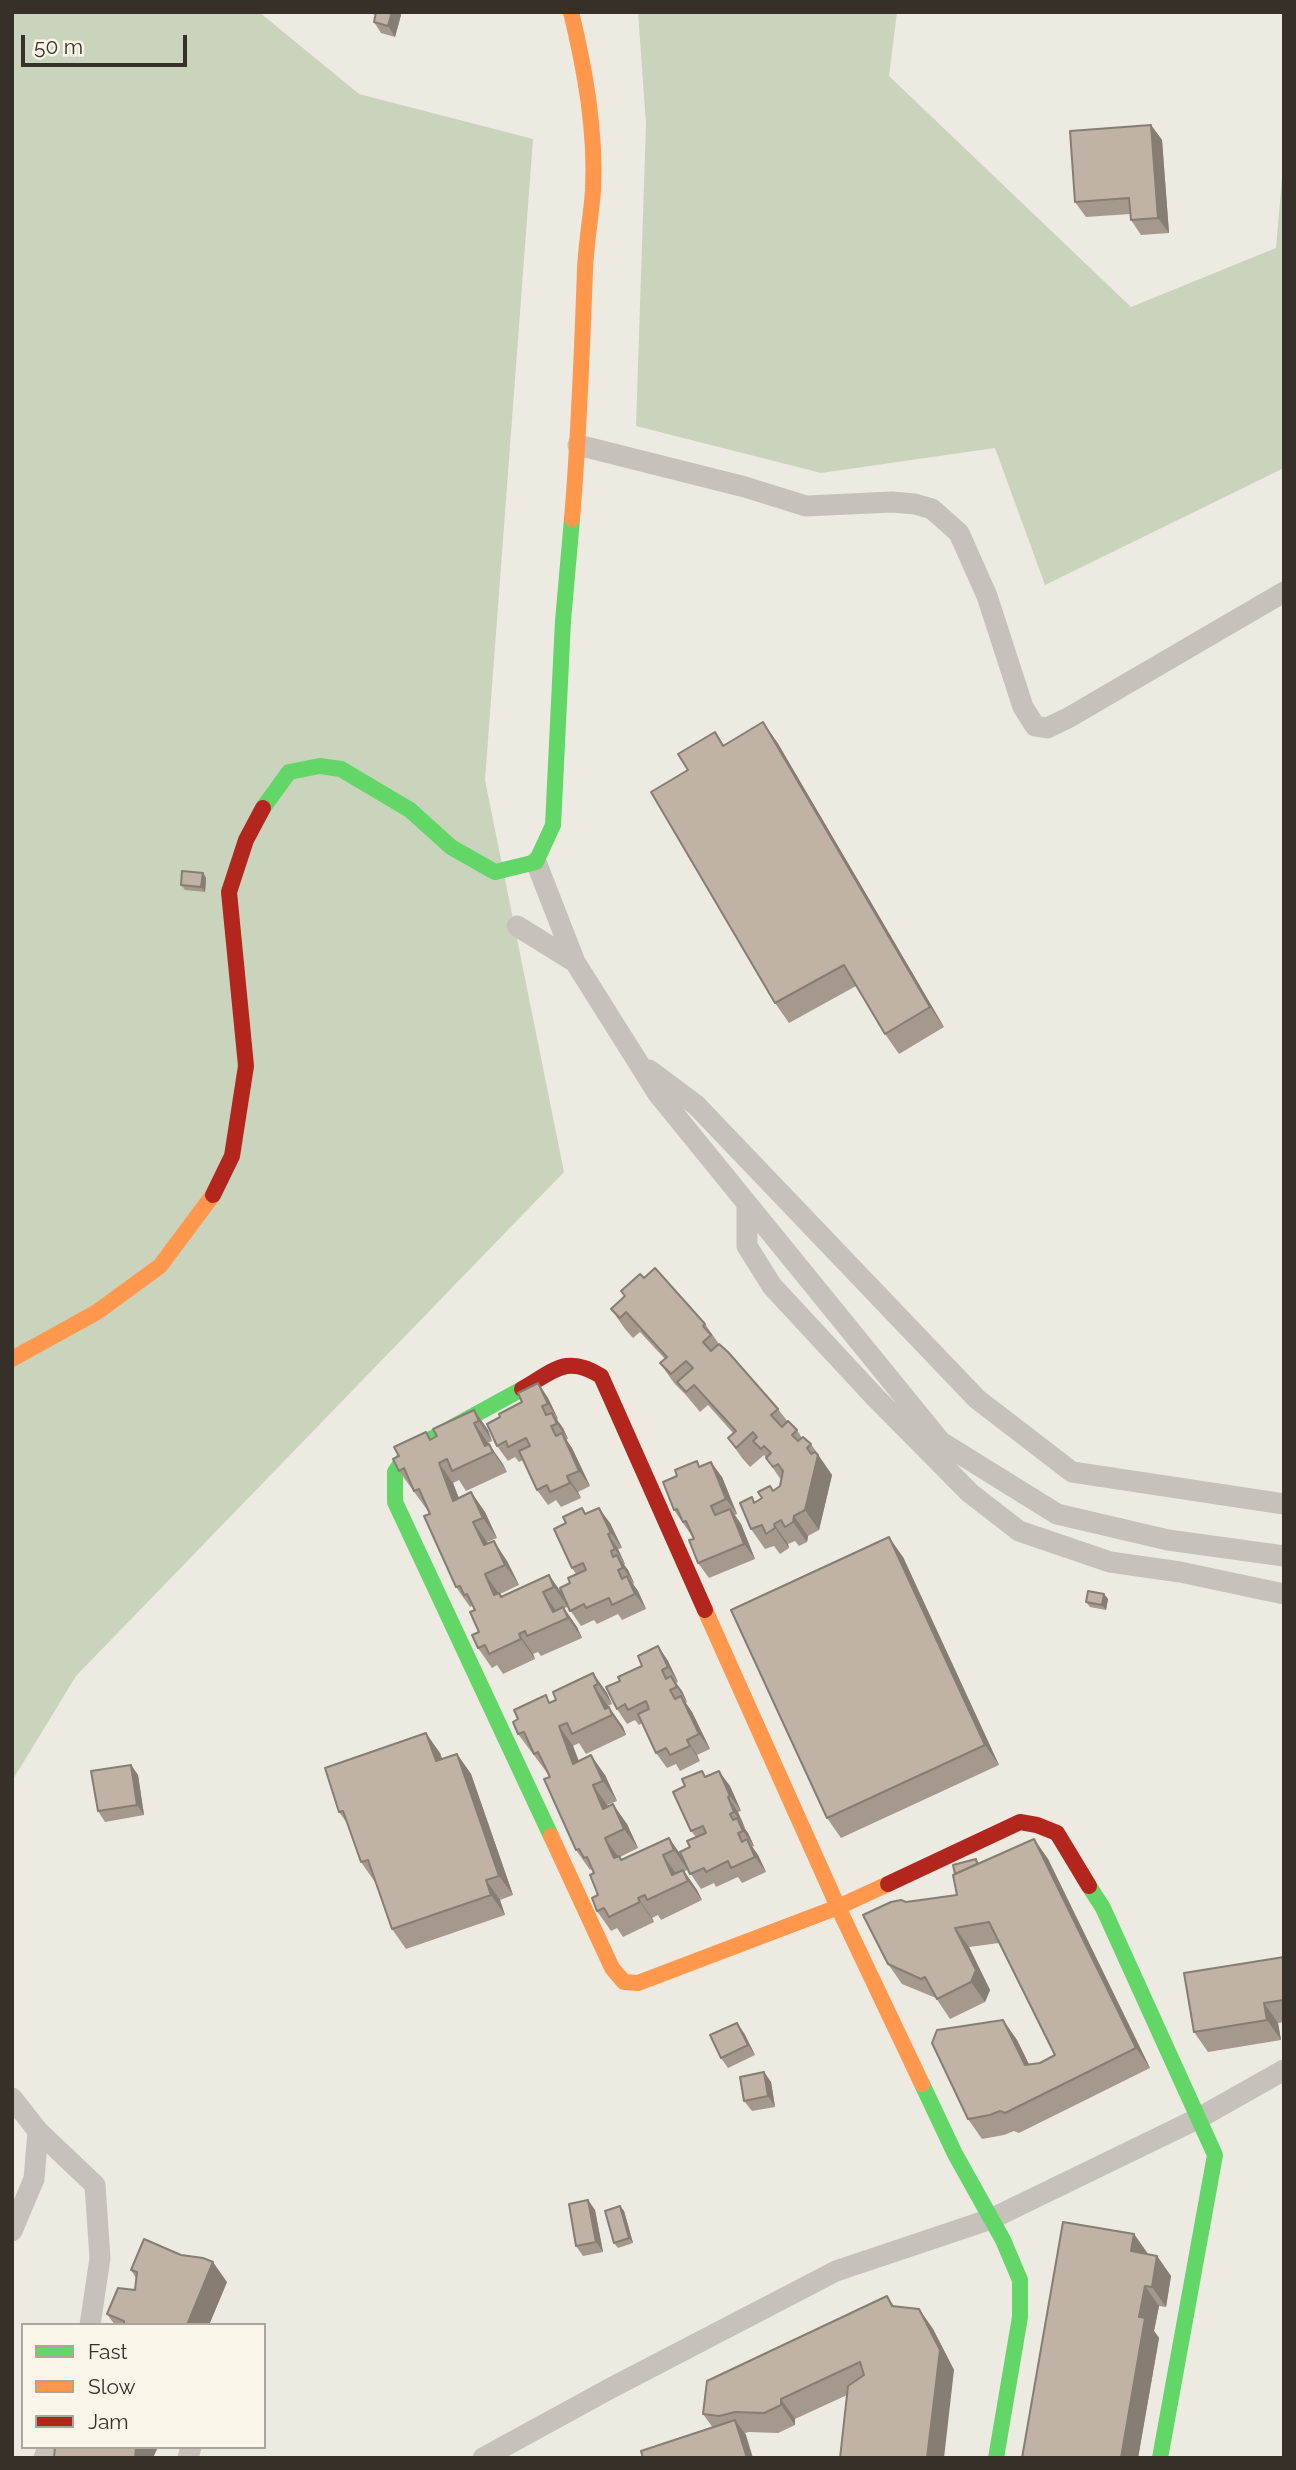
<!DOCTYPE html>
<html>
<head>
<meta charset="utf-8">
<style>
	body { margin:0 }
	#map { position:relative; width:1296px; height:2470px; overflow:hidden; background:#edeae2; font-family:Raleway,sans-serif }
	canvas { display:block }
	.frame { position:absolute; inset:0; border:14px solid #373029; pointer-events:none }
	.legend { position:absolute; left:21px; top:2323px; width:245px; height:126px; box-sizing:border-box; background:#f9f5e9; border:2px solid #aba69c; margin:0; padding:9px 12px; list-style:none; font-size:21px; color:#373029 }
	.legend li { display:flex; align-items:center; gap:14px; height:35px }
	.legend b { width:35px; border:2px solid #aba69c }
	.scale { position:absolute; left:21px; top:35px; width:166px; height:32px; box-sizing:border-box; border:4px solid #373029; border-top:0; padding-left:9px; font-size:21px; line-height:24px; white-space:nowrap; color:#373029; -webkit-text-stroke:5px #f9f5e9; paint-order:stroke }
</style>
</head>
<body>
<div id="map">
<canvas width="1296" height="2470"></canvas>
<div class="frame"></div>
<ul class="legend">
<li><b style="height:9px;background:#63d668"></b>Fast</li>
<li><b style="height:9px;background:#ff974d"></b>Slow</li>
<li><b style="height:9px;background:#b3261e"></b>Jam</li>
</ul>
<div class="scale">50 m</div>
</div>
<script>
const ctx = document.querySelector('canvas').getContext('2d');
ctx.lineJoin = 'round';
function fillPath(path, color) { ctx.fillStyle = color; ctx.fill(path, 'evenodd'); }
function trace(path, color, width, dash) { ctx.strokeStyle = color; ctx.lineWidth = width; ctx.lineCap = dash ? 'butt' : 'round'; ctx.setLineDash(dash || []); ctx.stroke(path); }
const green = new Path2D(`
	M12,12H259L359,94L533,139L485,780L564,1172L76,1676L12,1781Z
	M638,12H897L889,76L1131,307L1276,248L1284,155V468L1045,585L995,448L821,473L636,426L646,124Z`);
const street = new Path2D(`
	M578,445L745,487L806,506L892,502L915,504L932,509L959,533L987,596L1023,707L1035,726L1047,728L1068,718L1284,592
	M536,862L575,962L658,1094L941,1442L1057,1514L1168,1540L1284,1556
	M517,926L575,962
	M649,1070L696,1105L977,1399L1072,1472L1284,1504
	M747,1204V1246L772,1286L874,1396L970,1493L1019,1531L1110,1562L1180,1572L1284,1594
	M12,2098L38,2131L95,2185L100,2258L90,2325
	M12,2231L34,2179L38,2131
	M44,2458L48,2447
	M188,2458L191,2447
	M483,2458L611,2388L836,2271L991,2219L1199,2118L1284,2070`);
const fast = new Path2D(`
	M263,808L289,772L320,766L341,769L410,810L451,847L495,872L536,862L553,825L563,621L572,519
	M522,1389L409,1451L395,1472V1502L551,1836
	M1089,1886L1103,1908L1215,2155L1160,2458
	M922,2084L955,2154L1003,2240L1020,2280V2317L996,2458`);
const slow = new Path2D(`
	M571,12C585,70 596,130 593,191C591,217 586,243 585,270C582,353 579,436 572,519
	M12,1359L97,1312L160,1266L213,1195
	M705,1610L838,1907L922,2084
	M551,1836L612,1968L624,1982L638,1983L838,1907L888,1884`);
const jam = new Path2D(`
	M213,1195L232,1156L246,1066L229,892L246,840L263,808
	M522,1389C554,1371 566,1354 601,1376L705,1610
	M888,1884L1020,1822L1037,1825L1057,1833L1089,1886`);
const wall = new Path2D(`
	M365,12H399L401,15L395,37L381,33L374,22L376,15Z
	M1151,125L1162,140L1169,233L1141,235L1131,220L1130,214L1086,217L1075,202Z
	M715,732L724,745L777,742L944,1027L899,1054L885,1034L856,986L789,1023L775,1003Z
	M203,873L206,878L205,892L185,890L181,885Z
	M644,1278L705,1324L719,1344L718,1345L778,1409L788,1422L797,1430L802,1438L811,1444L832,1475L819,1530L808,1536L807,1542L799,1546L795,1541L788,1544L789,1548L780,1554L774,1546L765,1549L751,1529L752,1497L755,1502L780,1486L781,1480L764,1455L750,1467L742,1458L728,1438L733,1433L708,1405L700,1412L685,1394L674,1383L660,1363L665,1359L640,1332L633,1338L625,1329L611,1309L625,1296L621,1291Z
	M538,1383L548,1398L558,1419L557,1420L563,1428L568,1439L566,1440L572,1448L590,1486L578,1492L581,1498L561,1507L556,1500L548,1505L537,1490L523,1460L519,1462L515,1457L508,1461L497,1446L500,1417L522,1402Z
	M474,1410L488,1430L492,1441L488,1443L507,1472L466,1491L459,1480L453,1483L459,1498L471,1492L485,1512L497,1538L487,1542L488,1543L507,1561L519,1585L500,1594L502,1596L549,1575L562,1594L576,1574L572,1568L586,1514L610,1523L622,1548L618,1549L625,1564L624,1565L628,1570L634,1583L633,1584L638,1591L646,1609L622,1620L618,1614L597,1624L594,1620L581,1626L568,1607L564,1608L577,1627L582,1638L541,1656L538,1652L533,1654L535,1659L503,1674L497,1665L492,1668L478,1648L479,1632L475,1610L472,1606L470,1607L456,1587L428,1511L399,1471L431,1439L437,1436Z
	M701,1466L722,1477L737,1514L735,1515L741,1524L755,1559L709,1578L698,1563L694,1539L674,1510Z
	M903,1557L999,1765L841,1838L827,1818Z
	M1104,1594L1108,1599L1106,1610L1090,1607L1086,1602Z
	M658,1646L668,1661L678,1682L676,1683L682,1691L687,1702L686,1703L692,1712L710,1749L697,1755L700,1761L680,1771L676,1764L667,1768L656,1753L642,1723L639,1725L635,1720L627,1724L617,1709L642,1666Z
	M593,1673L607,1693L612,1704L608,1706L623,1727L626,1735L586,1754L579,1743L573,1746L579,1761L605,1775L617,1801L607,1805L627,1824L638,1848L620,1857L622,1860L669,1838L682,1857L696,1837L691,1831L685,1786L702,1771L706,1777L730,1786L741,1811L738,1812L745,1828H744L748,1833L754,1846L752,1847L758,1855L766,1872L742,1883L738,1877L716,1887L714,1883L701,1889L688,1870L684,1871L697,1890L702,1900L661,1920L658,1915L652,1918L654,1922L623,1937L617,1928L611,1931L597,1911L598,1895L594,1873L591,1869L590,1870L576,1850L548,1774L518,1734L551,1702L556,1700Z
	M440,1753L442,1759L457,1754L471,1774L513,1895L500,1900L505,1915L406,1949L392,1929L376,1882H375L361,1862L347,1823L339,1812Z
	M131,1765L138,1775L144,1815L105,1822L98,1811Z
	M1034,1839L1048,1859L1150,2068L1019,2133L1014,2131L1004,2135L982,2139L968,2119L1003,2020L1017,2040L1029,2064L1040,2063L1055,2055L999,1943L969,1947L990,1990L985,2002L950,2019L936,1998L902,1984L888,1964L906,1902L957,1895L976,1859L979,1863Z
	M1284,1957V2022L1278,2023L1281,2040L1208,2052L1194,2032Z
	M744,2033L755,2055L728,2068L721,2058Z
	M764,2072L771,2082L775,2107L752,2111L744,2101Z
	M588,2200L595,2210L603,2252L583,2256L576,2246Z
	M620,2206L624,2211L633,2243L618,2248L614,2243Z
	M1134,2234L1148,2254L1157,2256L1171,2276L1166,2307L1159,2306L1154,2331L1159,2338L1138,2458H1022Z
	M131,2270L227,2282L209,2325H115L107,2314L135,2290L136,2278Z
	M887,2296L894,2306L919,2309L933,2329L954,2370L847,2395L795,2419V2425L778,2433L749,2432L745,2433L746,2435L713,2428L703,2414Z`);
const shadedWall = new Path2D(`
	M392,12H399L401,15L395,37L388,26Z
	M1151,125L1162,140L1169,233L1158,218Z
	M763,722L777,742L944,1027L930,1007Z
	M203,873L206,878L205,892L201,887Z
	M538,1383L548,1398L558,1419L548,1404Z
	M474,1410L488,1430L492,1441L479,1421Z
	M552,1413L563,1428L568,1439L557,1424Z
	M474,1423L503,1464L507,1472L493,1452L485,1446Z
	M562,1433L572,1448L590,1486L579,1471Z
	M818,1455L832,1475L819,1530L805,1510Z
	M711,1462L722,1477L737,1514L726,1499Z
	M439,1463L453,1483L467,1520L453,1501Z
	M567,1476L578,1492L581,1498L570,1483Z
	M471,1492L485,1512L497,1538L483,1518Z
	M599,1508L610,1523L622,1548L611,1533Z
	M730,1509L741,1524L755,1559L744,1544Z
	M794,1516L808,1536L807,1542L793,1522Z
	M473,1522L487,1542L498,1565L484,1545Z
	M774,1524L788,1544L789,1548L775,1528Z
	M608,1534L618,1549L625,1564L615,1549Z
	M889,1537L903,1557L999,1765L985,1745Z
	M494,1541L507,1561L519,1585L505,1565Z
	M617,1555L628,1570L634,1583L623,1568Z
	M485,1574L499,1594L494,1595Z
	M549,1575L563,1595L568,1607L554,1587Z
	M627,1576L638,1591L646,1609L635,1594Z
	M543,1592L557,1612H553Z
	M1104,1594L1108,1599L1106,1610L1102,1605Z
	M563,1607L577,1627L582,1638L568,1618Z
	M519,1634L533,1654L535,1659L521,1639Z
	M658,1646L668,1661L678,1682L668,1667Z
	M593,1673L607,1693L612,1704L598,1684Z
	M671,1676L682,1691L687,1702L677,1687Z
	M594,1686L608,1706L612,1715L605,1709Z
	M681,1696L692,1712L710,1749L699,1734Z
	M609,1707L623,1727L626,1735L612,1715Z
	M559,1726L573,1746L587,1784L573,1764Z
	M426,1733L440,1753L450,1781L436,1761Z
	M687,1740L697,1755L700,1761L690,1746Z
	M457,1754L471,1774L513,1895L499,1876Z
	M591,1755L605,1775L617,1801L603,1781Z
	M131,1765L138,1775L144,1815L137,1805Z
	M719,1771L730,1786L741,1811L730,1796Z
	M593,1785L607,1805L617,1829L603,1809Z
	M728,1797L738,1812L745,1828L734,1812Z
	M613,1804L627,1824L638,1848L624,1829Z
	M737,1818L748,1833L754,1846L743,1831Z
	M605,1838L619,1858H614Z
	M669,1838L683,1858L688,1870L674,1850Z
	M747,1839L758,1855L766,1872L755,1857Z
	M1034,1839L1048,1859L1150,2068L1136,2048Z
	M663,1855L677,1875H672Z
	M683,1870L697,1890L702,1900L688,1881Z
	M486,1880L500,1900L505,1915L491,1895Z
	M638,1898L652,1918L654,1922L640,1902Z
	M955,1928L969,1947L990,1990L985,2002L971,1982Z
	M1264,2003L1278,2023L1281,2040L1267,2020Z
	M1003,2020L1017,2040L1039,2085L1025,2065Z
	M737,2023L744,2033L755,2055L748,2045Z
	M764,2072L771,2082L775,2107L768,2096Z
	M588,2200L595,2210L603,2252L596,2242Z
	M620,2206L624,2211L633,2243L629,2238Z
	M1134,2234L1148,2254L1131,2251Z
	M1157,2256L1171,2276L1166,2307L1152,2287Z
	M213,2262L227,2282L209,2325H187Z
	M1145,2286L1159,2306L1154,2331L1159,2338L1138,2458H1121L1139,2317Z
	M919,2309L933,2329L954,2370L944,2458H927Z
	M781,2399L795,2419V2425L781,2405Z
	M735,2420L746,2435L753,2458H747Z
	M136,2447H158L153,2458H135Z`);
const building = new Path2D(`
	M376,12H392L388,26L374,22Z
	M1151,125L1158,218L1131,220L1129,198L1075,202L1070,131Z
	M763,722L930,1007L885,1034L844,965L775,1003L651,792L688,770L678,754L715,732L723,746Z
	M182,871L203,873L201,887L181,885Z
	M655,1268L705,1324L703,1326L711,1335L703,1342L711,1351L719,1344L728,1352L778,1409L771,1415L782,1427L788,1421L797,1430L792,1435L798,1441L803,1437L811,1444L807,1448L811,1454L815,1452L818,1455L805,1510L794,1516L793,1522L785,1527L781,1520L774,1524L775,1528L766,1534L762,1525L751,1529L740,1503L752,1497L754,1503L762,1498L758,1492L770,1486L773,1491L780,1486L783,1471L778,1464L773,1467L766,1458L771,1453L764,1446L761,1449L753,1441L757,1437L753,1432L736,1448L728,1438L736,1431L694,1385L686,1392L677,1382L693,1368L686,1361L671,1374L660,1363L667,1357L626,1312L620,1318L611,1309L625,1296L621,1291L640,1274L644,1278Z
	M538,1383L548,1404L542,1406L546,1415L552,1413L557,1424L551,1426L556,1436L562,1433L579,1471L567,1476L570,1483L550,1492L547,1485L537,1490L519,1451L530,1446L526,1438L508,1447L506,1441L497,1446L487,1424L500,1417L499,1414L522,1402L518,1393Z
	M474,1410L479,1421L474,1423L485,1446L489,1444L493,1452L452,1471L447,1459L439,1463L453,1501L471,1492L483,1518L473,1522L484,1545L494,1541L505,1565L485,1574L494,1595L499,1593L501,1597L549,1575L554,1587L543,1592L553,1612L563,1607L568,1618L527,1636L525,1631L519,1634L521,1639L489,1654L485,1645L478,1648L472,1635L479,1632L470,1612L475,1610L467,1594L464,1595L460,1586L456,1587L424,1516L430,1514L419,1489L414,1491L404,1468L399,1471L393,1459L399,1456L394,1447L426,1432L430,1440L437,1436L433,1429Z
	M697,1461L699,1467L711,1462L726,1499L711,1506L715,1515L730,1509L744,1544L698,1563L689,1540L694,1539L686,1521L683,1522L677,1509L674,1510L663,1482L677,1476L675,1470Z
	M582,1508L585,1514L599,1508L611,1533L608,1534L615,1549L611,1551L613,1557L617,1555L623,1568L618,1570L622,1579L627,1576L635,1594L612,1605L609,1598L586,1608L584,1604L570,1611L560,1588L570,1583L568,1578L586,1570L583,1563L572,1568L554,1529L566,1523L563,1517Z
	M889,1537L985,1745L827,1818L731,1610Z
	M1088,1591L1104,1594L1102,1605L1086,1602Z
	M658,1646L668,1667L662,1670L666,1679L671,1676L677,1687L670,1690L675,1699L681,1696L699,1734L687,1740L690,1746L670,1755L666,1748L656,1753L638,1714L649,1709L646,1701L628,1710L625,1704L617,1709L606,1687L620,1681L618,1677L642,1666L638,1656Z
	M593,1673L598,1684L594,1686L605,1709L609,1707L612,1715L572,1734L567,1723L559,1726L573,1764L591,1755L603,1781L593,1785L603,1809L613,1804L624,1829L605,1838L614,1858L619,1856L621,1860L669,1838L674,1850L663,1855L672,1875L683,1870L688,1881L647,1900L645,1895L638,1898L640,1902L609,1917L604,1908L597,1911L592,1898L598,1895L590,1875L594,1873L587,1857L584,1858L579,1849L576,1850L544,1779L550,1777L538,1752L534,1754L524,1732L518,1734L513,1722L518,1719L514,1710L546,1695L549,1703L556,1700L553,1692Z
	M426,1733L436,1761L457,1754L499,1876L486,1880L491,1895L392,1929L368,1860L361,1862L343,1811L339,1812L325,1768Z
	M131,1765L137,1805L98,1811L91,1771Z
	M702,1771L705,1777L719,1771L730,1796L728,1797L734,1812L730,1814L733,1820L737,1818L743,1831L738,1833L742,1842L747,1839L755,1857L731,1868L728,1861L706,1872L704,1868L690,1874L680,1852L690,1847L687,1841L706,1833L703,1826L691,1831L673,1792L685,1786L682,1779Z
	M1034,1839L1136,2048L1005,2113L1000,2111L990,2115L968,2119L932,2043L937,2030L1003,2020L1025,2065L1040,2063L1055,2055L989,1922L955,1928L976,1970L971,1982L937,1999L925,1977L921,1979L888,1964L863,1915L891,1902L901,1900L906,1902L957,1895L953,1875Z
	M976,1859L977,1864L955,1874L953,1865Z
	M1284,1957V2000L1264,2003L1267,2020L1194,2032L1184,1973Z
	M737,2023L748,2045L721,2058L710,2035Z
	M764,2072L768,2096L744,2101L740,2077Z
	M588,2200L596,2242L576,2246L569,2204Z
	M620,2206L629,2238L614,2243L605,2211Z
	M1063,2222L1134,2234L1131,2251L1157,2256L1152,2287L1145,2286L1139,2317L1145,2318L1121,2458H1022Z
	M144,2239L181,2255L203,2258L213,2262L187,2325H124V2321L107,2314L118,2288L135,2290L137,2272L131,2270Z
	M887,2296L892,2306L919,2309L940,2350L927,2458H840L848,2386L864,2375L860,2362L781,2399V2405L764,2413L735,2412L719,2416L703,2414L707,2381Z
	M735,2420L747,2458H643L641,2451Z
	M55,2447H136L135,2458H54Z`);
fillPath(green, '#cad3bc');
trace(street, '#c6c2bb', 21);
trace(fast, '#63d668', 16);
trace(slow, '#ff974d', 16);
trace(jam, '#b3261e', 16);
fillPath(wall, '#a5998d');
fillPath(shadedWall, '#867d73');
fillPath(building, '#c0b2a4');
trace(building, '#867d73', 2);
</script>
</body>
</html>
